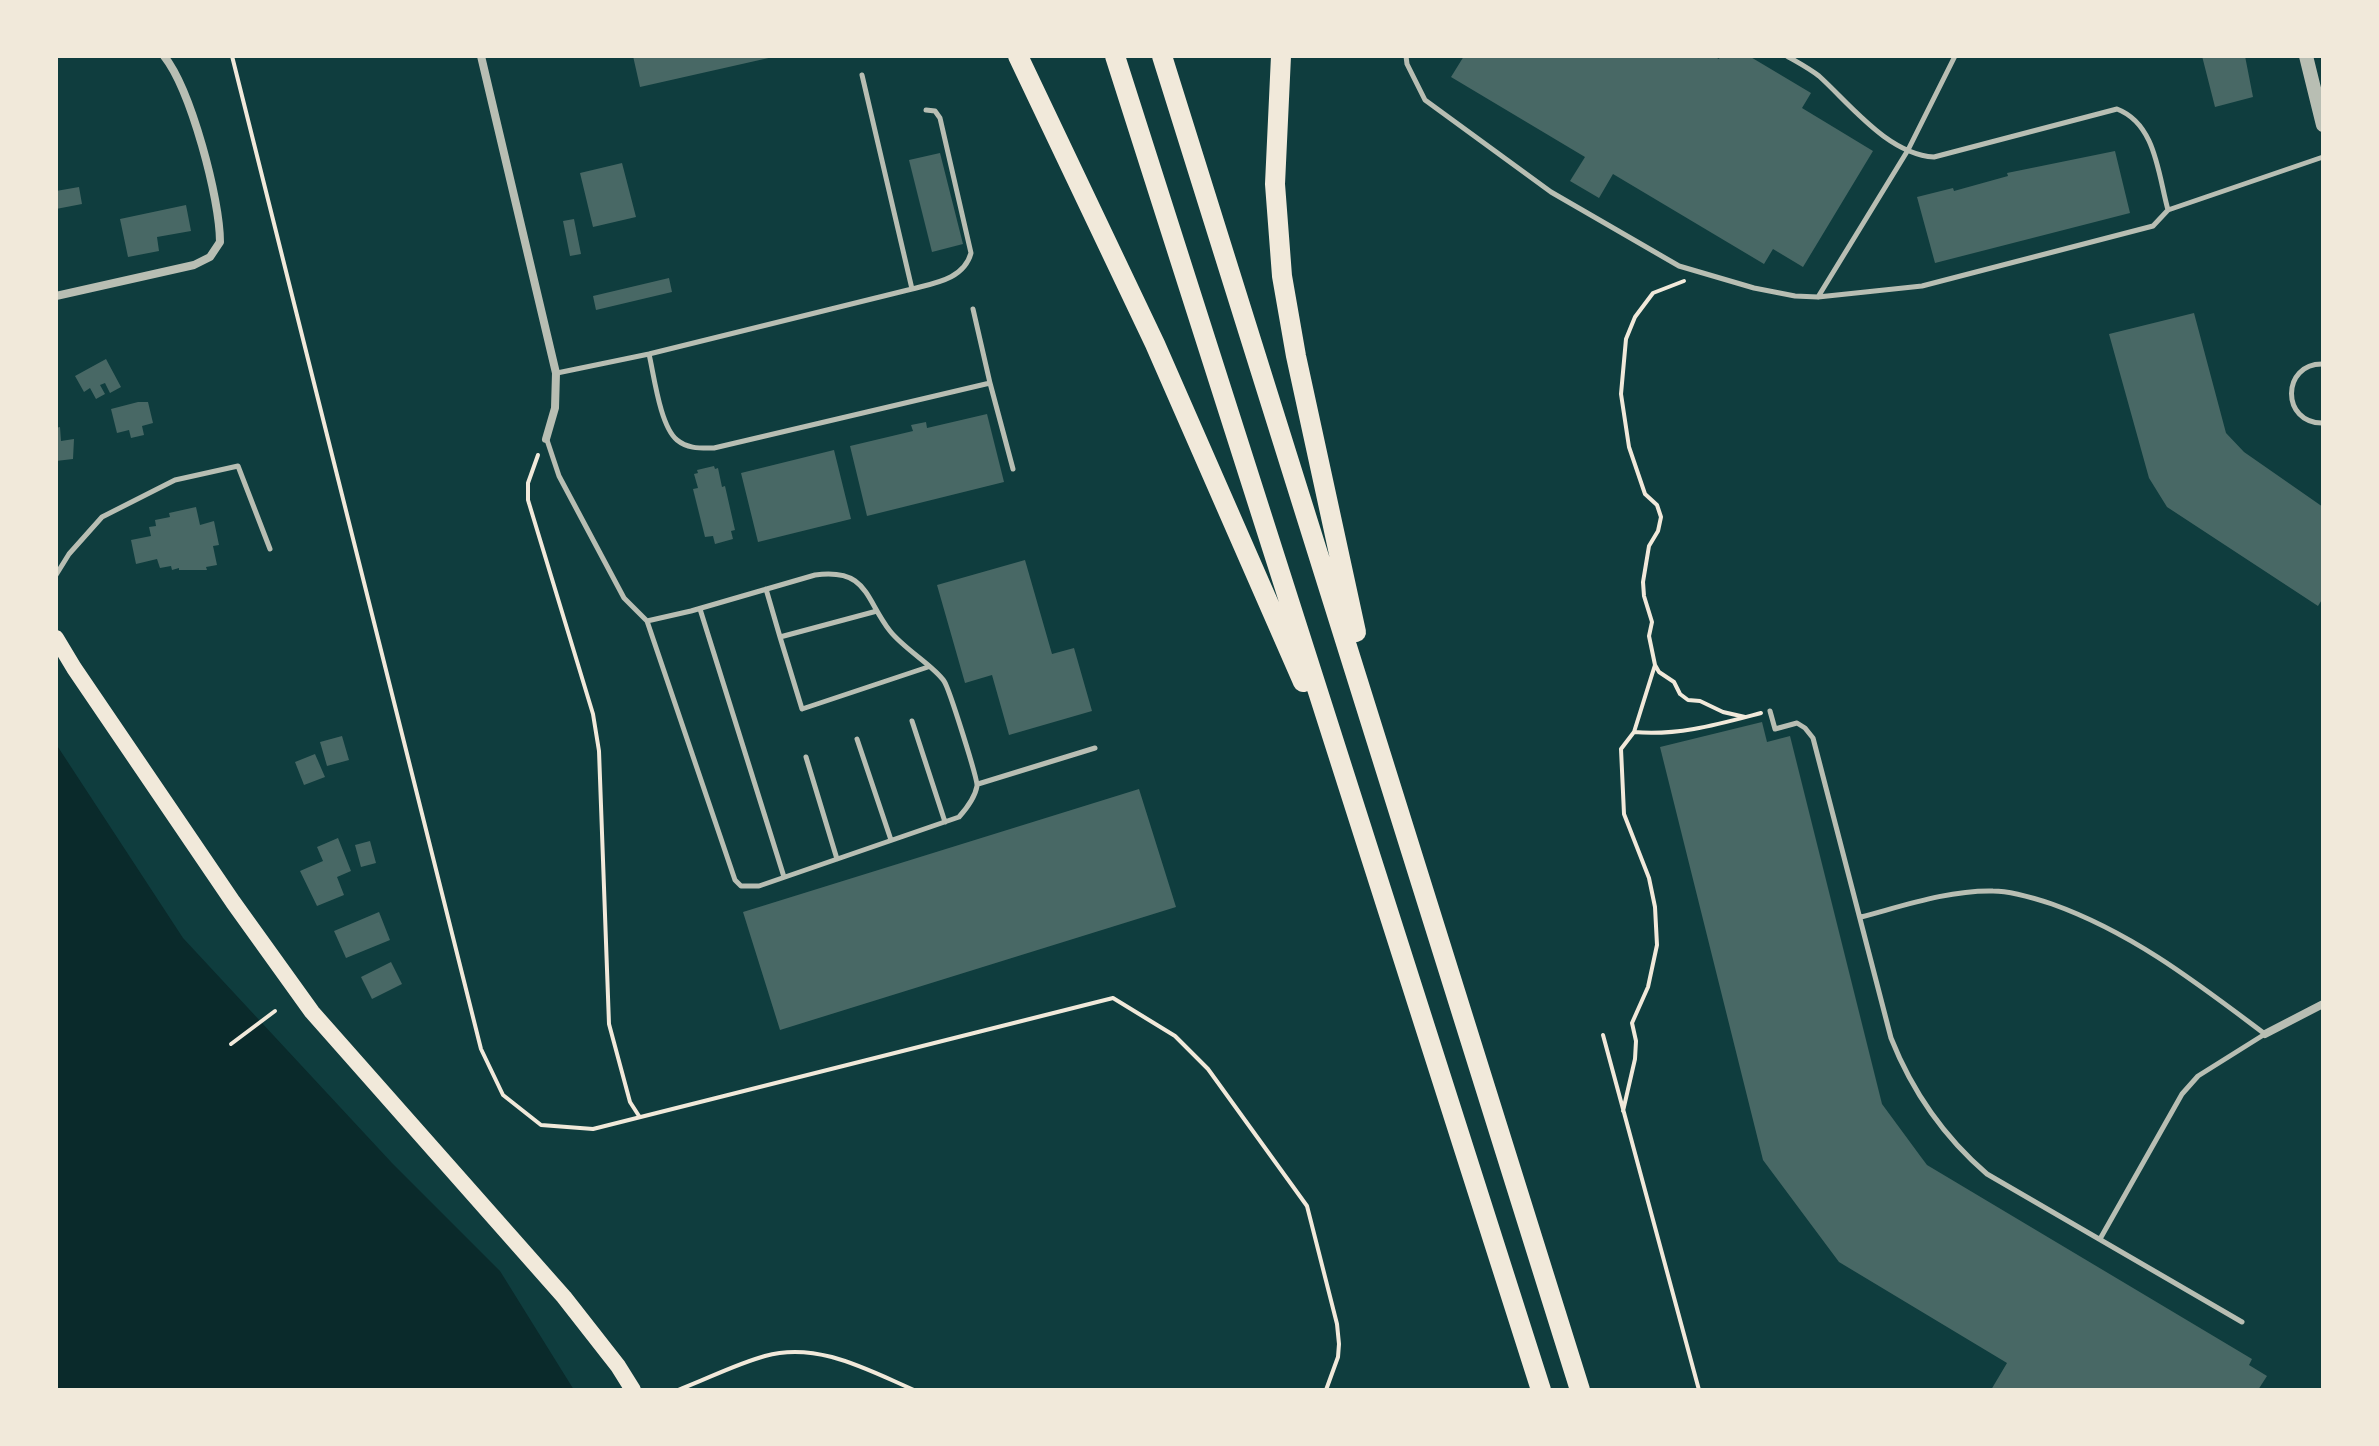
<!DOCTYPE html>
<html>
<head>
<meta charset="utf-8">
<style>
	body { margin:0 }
	#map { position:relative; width:2379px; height:1446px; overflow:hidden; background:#0f3d3e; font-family:"Times New Roman",serif }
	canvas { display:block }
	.frame { position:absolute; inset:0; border:58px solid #f1e9da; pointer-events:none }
</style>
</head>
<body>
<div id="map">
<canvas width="2379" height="1446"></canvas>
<div class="frame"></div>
</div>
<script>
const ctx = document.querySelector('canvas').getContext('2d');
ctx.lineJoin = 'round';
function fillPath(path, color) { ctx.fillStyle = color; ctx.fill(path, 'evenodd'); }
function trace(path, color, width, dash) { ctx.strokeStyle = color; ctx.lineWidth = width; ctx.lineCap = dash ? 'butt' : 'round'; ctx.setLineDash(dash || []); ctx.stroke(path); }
const water = new Path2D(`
	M56,744L183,938L392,1163L500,1271L574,1390H56Z`);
const building = new Path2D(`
	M633,56H773V57L640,87Z
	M1464,56H1713L1719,59L1720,56H1749L1811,93L1802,108L1873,151L1803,267L1773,249L1764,264L1613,174L1599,198L1570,181L1585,157L1451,77Z
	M2202,56H2245L2253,97L2215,107Z
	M2115,151L2130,213L1935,263L1917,197L1953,188L1954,191L2008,176L2007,173Z
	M940,153L963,244L932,252L909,160Z
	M622,163L636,217L593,227L580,173Z
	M79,187L82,204L56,209V191Z
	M186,205L191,231L157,237L159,251L128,257L120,219Z
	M574,219L581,254L570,256L563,221Z
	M669,278L672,292L596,310L593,296Z
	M2194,313L2226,433L2244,452L2323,507V598L2318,606L2167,507L2149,478L2109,334Z
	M106,359L121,387L110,393L105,383L100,385L105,394L96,399L90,388L84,392L75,376Z
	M138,402H148L153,423L142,426L144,435L131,438L129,430L117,433L111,409Z
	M987,414L1004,482L867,516L850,446L913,431L911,425L926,422L927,428Z
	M60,427L61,441L74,439L73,459L56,461V428Z
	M834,450L851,519L758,542L741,473Z
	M714,466L715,469L718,468L722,487L725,486L735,530L731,531L733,539L715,544L713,536L705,537L693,489L698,488L694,474L698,473L697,470Z
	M196,507L200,525L214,521L219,545L213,546L217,565L206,567L207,570H179V568L172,570L171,566L160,568L157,559L136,564L131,540L151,536L149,527L156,526L155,520L170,517L169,513Z
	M1025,560L1052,654L1074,648L1092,711L1009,735L992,675L965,683L937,585Z
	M1762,722L1767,742L1790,736L1882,1104L1921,1157L1927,1165L2252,1359L2249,1365L2267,1376L2258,1390H1991L2007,1363L1839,1262L1763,1160L1660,747Z
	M342,736L349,760L327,766L320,742Z
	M315,754L325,777L304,785L295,762Z
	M1139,789L1176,907L780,1030L743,912Z
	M338,838L351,871L337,877L344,895L317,906L300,871L323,861L317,847Z
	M370,841L376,863L361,867L355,845Z
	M379,912L390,940L346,958L334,931Z
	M391,962L402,984L372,999L361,977Z`);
const path = new Path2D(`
	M232,56L481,1049L503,1095L541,1125L593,1129L1113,998L1175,1036L1208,1069L1307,1206L1337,1324L1339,1344L1338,1357L1326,1390
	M538,455L528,483V500L593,714L599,751L609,1024L630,1102L639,1116
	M1655,665L1649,636L1652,622L1644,596L1643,582L1649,546L1658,531L1661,517L1657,505L1645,494L1629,447L1621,394L1626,339L1635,317L1653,293L1684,281
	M1634,732C1678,736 1719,724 1761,713
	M1603,1035L1699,1390
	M231,1044L275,1011
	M1623,1111L1635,1059L1636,1041L1632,1023L1648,987L1657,945L1655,907L1649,878L1624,814L1621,749L1634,732L1655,665L1659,672L1674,682L1680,694L1688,700L1700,701L1723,712L1745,717
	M678,1390C707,1379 736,1364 765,1356C817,1341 868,1370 914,1390`);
const service = new Path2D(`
	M1406,56L1407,64L1425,100L1551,192L1679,266L1754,288L1795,296L1818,297L1922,286L2153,226L2168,210L2323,157
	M1787,56C1797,62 1809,68 1819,76C1851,105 1888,154 1934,157L2117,109C2156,124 2158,174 2168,210
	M912,289C935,283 964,279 971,253L940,118L935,111L926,110
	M1818,297L1908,150L1955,56
	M973,309L990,383
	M649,354C654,375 660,426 677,440C688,449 700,448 714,448L990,383L1013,469
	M2323,364C2281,363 2281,424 2323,423
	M557,373L649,354L912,289L862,75
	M547,440L559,476L624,598L647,621L735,880L741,886H759L959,817C967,808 975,798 977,786C978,780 949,688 944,681C934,666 904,649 890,631C865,599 868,568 815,575L691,611L647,621
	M56,575L69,554L102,517L175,480L238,466L270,549
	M766,589L780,637
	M700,609L784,877
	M877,611L780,637L802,709L928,667
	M1770,711L1775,729L1797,723L1805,728L1813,738L1891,1038C1912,1091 1944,1137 1987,1174L2242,1322
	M912,721L945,822
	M857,739L891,840
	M806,757L837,859
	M978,784L1095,748
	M1861,917C1903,906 1949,890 1993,891C2012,891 2034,898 2052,904C2133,933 2197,983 2265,1034L2198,1076L2182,1094L2100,1239`);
const minor = new Path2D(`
	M481,56L556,373L555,408L546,439
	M56,296L194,265L210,257L220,242C220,199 191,90 164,56
	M2265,1034L2323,1004`);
const tertiary = new Path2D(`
	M2306,56L2323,125`);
const secondary = new Path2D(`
	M56,638L74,668L233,902L312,1012L564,1297L618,1366L633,1390`);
const motorway = new Path2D(`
	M1018,56L1155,344L1303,682
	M1115,56L1541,1390
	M1162,56L1580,1390
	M1281,56L1275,184L1282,276L1296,356L1356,632`);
fillPath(water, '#0a2a2b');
fillPath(building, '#486865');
trace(path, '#f1e9da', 4);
trace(service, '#b8beb3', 5);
trace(minor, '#b8beb3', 8);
trace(tertiary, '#b8beb3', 14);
trace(secondary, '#f1e9da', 16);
trace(motorway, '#f1e9da', 20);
</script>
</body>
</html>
